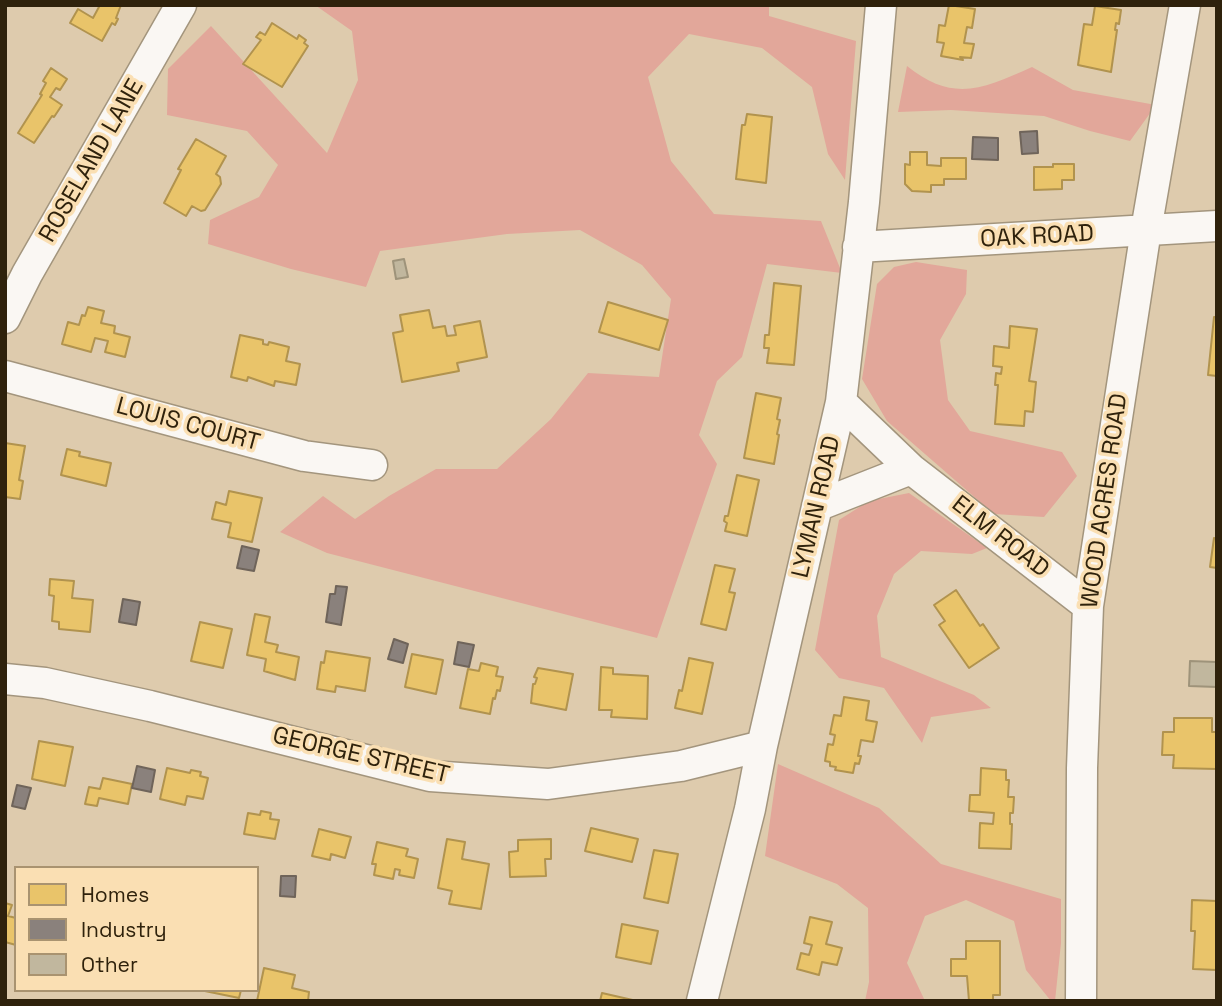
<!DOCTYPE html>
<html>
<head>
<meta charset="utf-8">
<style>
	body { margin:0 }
	#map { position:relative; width:1222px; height:1006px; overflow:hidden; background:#decbad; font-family:"Space Grotesk",sans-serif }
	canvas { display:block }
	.frame { position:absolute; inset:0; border:7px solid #2f220c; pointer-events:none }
	.legend { position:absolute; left:14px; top:866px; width:245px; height:126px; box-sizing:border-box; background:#fadfb3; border:2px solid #a99370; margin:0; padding:9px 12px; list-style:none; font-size:21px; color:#2f220c }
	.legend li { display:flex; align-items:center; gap:14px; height:35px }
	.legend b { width:35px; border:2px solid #a99370 }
</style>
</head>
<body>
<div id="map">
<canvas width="1222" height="1006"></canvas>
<div class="frame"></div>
<ul class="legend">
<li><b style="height:19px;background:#e9c46a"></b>Homes</li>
<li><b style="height:19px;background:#8a817c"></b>Industry</li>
<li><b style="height:19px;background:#c1b79e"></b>Other</li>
</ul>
</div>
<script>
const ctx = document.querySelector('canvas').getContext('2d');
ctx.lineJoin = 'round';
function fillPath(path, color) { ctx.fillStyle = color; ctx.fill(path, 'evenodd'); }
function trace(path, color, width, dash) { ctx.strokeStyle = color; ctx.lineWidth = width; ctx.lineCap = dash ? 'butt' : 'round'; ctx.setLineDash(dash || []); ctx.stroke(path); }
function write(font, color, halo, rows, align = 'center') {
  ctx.font = font + ' "Space Grotesk",sans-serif'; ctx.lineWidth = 7; ctx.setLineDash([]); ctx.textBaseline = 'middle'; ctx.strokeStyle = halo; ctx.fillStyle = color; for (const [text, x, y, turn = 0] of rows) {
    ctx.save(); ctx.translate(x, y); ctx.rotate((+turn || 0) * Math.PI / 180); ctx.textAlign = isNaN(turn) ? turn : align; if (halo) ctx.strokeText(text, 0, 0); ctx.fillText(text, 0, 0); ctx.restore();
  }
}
const forest = new Path2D(`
	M315,5H769V16L856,41L845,180L828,154L812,87L762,48L689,34L648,77L671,161L714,214L821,221L842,273L767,264L742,357L717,381L699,435L717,464L657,638L327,553L280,532L323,496L355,519L389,496L436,469H497L551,419L588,373L659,377L671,299L642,265L580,230L507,234L380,251L366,287L291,269L208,244L210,220L259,197L278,165L247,131L167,115L168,69L211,26L327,153L358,80L352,31Z
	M907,66C953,103 983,89 1032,67L1073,90L1156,105L1130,141L1090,131L1044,116L951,110L898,112Z
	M916,262L967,270L966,294L940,340L948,400L970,431L1062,452L1077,476L1044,517L994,514L887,421L862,379L877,284L894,267Z
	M909,493L987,548L972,554L921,551L894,574L877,616L881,657L974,695L991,708L931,717L922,743L884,688L839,678L815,650L839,520L869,501Z
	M778,764L879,808L941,864L1061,899V943L1055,1001H1051L1026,970L1014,921L966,900L925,916L907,963L925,1001H865L869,982L868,908L837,884L765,856Z`);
const homes = new Path2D(`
	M100,5H121L116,18L118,19L115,25L112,23L102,41L70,23L78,9L93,18Z
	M949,5L975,9L972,28L967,27L964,43L974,44L971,58L960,57L963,60L941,56L944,43L937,42L939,25L945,26Z
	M1095,6L1121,10L1119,24L1116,23L1115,30H1117L1111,72L1078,65L1084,24L1092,25Z
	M272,23L297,39L299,35L306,40L304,43L308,46L282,87L243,64L261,40L256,37L260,32L265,35Z
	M51,68L67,79L60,90L56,88L50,97L62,105L54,117L52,116L34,143L18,133L42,95L40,94L46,83L43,81Z
	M747,114L772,117L766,183L736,179L742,125H745Z
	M196,139L226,156L216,174L220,177L221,184L205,210L201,211L192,206L186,216L164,203L181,170L178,169Z
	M910,152H927V165L941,166V158H966V179H944V185H931V192L912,191L905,184V164L910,165Z
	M1053,164H1074V180H1062V189L1034,190V167H1053Z
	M774,283L801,286L794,365L767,363L769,348H764L765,335H769Z
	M608,302L668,320L659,350L599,332Z
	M88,307L104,311L101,323L115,326L114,333L130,337L125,357L105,352L108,341L95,338L91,352L62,344L68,322L79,325L82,315L85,316Z
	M429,310L433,328L445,326L447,336L456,335L454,326L480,321L487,357L457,363L459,371L402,382L393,333L403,331L400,315Z
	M1214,317H1217V376L1208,375Z
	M1010,326L1037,329L1029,381L1036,382L1033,412L1025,411L1024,426L995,424L998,385H995L996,373L1001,374L1002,367L993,366L994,346L1009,348Z
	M240,335L263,340V344L268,345L269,342L289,347L286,361L300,364L296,385L275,381L274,386L248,377L247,381L231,377Z
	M756,393L781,398L777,419L780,420L777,434L779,435L774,464L744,458Z
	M5,443L25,446L19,480L23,481L20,499L5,497Z
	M67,449L80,452L79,456L111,463L106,486L61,475Z
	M737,475L759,480L747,536L725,531L727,523L724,521L725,516H728Z
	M229,491L262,498L252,542L228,537L231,523L212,519L216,502L226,505Z
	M1214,538L1217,539V568L1210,567Z
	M715,565L735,569L729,592L735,593L726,630L701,624Z
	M50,579L74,581L72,598L93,600L90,632L59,629V622L52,621L54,596L49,595Z
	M956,590L980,626L983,624L999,648L969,668L939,625L945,621L934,605Z
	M255,614L270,617L265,642L278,645L276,652L299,657L295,680L264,671L266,659L247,655Z
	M200,622L232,629L223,668L191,661Z
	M326,651L370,658L365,691L336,686L335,692L317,689L321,662L324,663Z
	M412,654L443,660L436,694L405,687Z
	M689,658L713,663L702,714L675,708L679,690L682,691Z
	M481,663L498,667L496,676L503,677L500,691L497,690L495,699L493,698L490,714L460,708L468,669L479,671Z
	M601,667L613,668V674L648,676L647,719L611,717L612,710H599Z
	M538,668L573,674L566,710L531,703L533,684H535L537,678L534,677Z
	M844,697L869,701L866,720L877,722L873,742L861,740L858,756H861L859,764L855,763L853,773L835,770L836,767L830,766V762L825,761L828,744L833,745L835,735L830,734L834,715L841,716Z
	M1174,718H1212V732H1216L1217,769L1173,768L1174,755H1162L1163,732H1174Z
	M39,741L73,747L65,786L32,779Z
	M167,768L190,773L191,770L201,772L200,776L208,778L203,799L187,796L185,805L160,799Z
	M981,768L1006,770V780H1009L1008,797H1014L1013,813H1010V824H1012L1011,849L979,848L980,823L993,824L994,813L969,811L970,795H980Z
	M103,778L132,784L128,804L99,798L97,806L85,804L89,787L100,789Z
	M261,811L271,813L270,819L279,820L275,839L244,834L248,813L260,815Z
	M591,828L638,839L632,862L585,851Z
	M319,829L351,837L345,858L331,854L330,860L312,856Z
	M447,839L465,842L462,859L489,864L481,909L449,904L452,891L438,888Z
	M551,839V859H545L546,876L510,877L509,852L518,851V840Z
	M377,842L408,849L406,856L418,859L414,878L399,875L400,870L395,869L393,879L374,875L376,864H372Z
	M654,850L678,854L668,903L644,898Z
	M1192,900L1217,901V970L1193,969L1195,931H1191Z
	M5,903L12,905L8,916L16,918V945L5,942Z
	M810,917L832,922L826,944L842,948L837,965L822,962L819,975L797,969L801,953L809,955L812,945L804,943Z
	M622,924L658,931L651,964L616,957Z
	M966,941H1000V995H993V1001H969L967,976H951V959H966Z
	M264,968L295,975L292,988L309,992L308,1001H257Z
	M200,990H241L239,998Z
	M602,993L637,1001H600Z`);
const industry = new Path2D(`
	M1037,131L1038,153L1022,154L1020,132Z
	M973,137L998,138V160L972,159Z
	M242,546L259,550L254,571L237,568Z
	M336,586L347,587L341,625L326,622L330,594H335Z
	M123,599L140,602L136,625L119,622Z
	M394,639L408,644L403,663L388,659Z
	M458,642L474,645L469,667L454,664Z
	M137,766L155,770L151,792L132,788Z
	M17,785L31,788L25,809L12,806Z
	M281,876H296L295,897L280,896Z`);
const building = new Path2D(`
	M404,259L408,277L396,279L393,261Z
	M1190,661L1217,662V687L1189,686Z`);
const minor = new Path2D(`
	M858,247L1217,226
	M5,318L27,274L181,5
	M5,376L304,456L372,465
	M841,402L911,469L1088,606
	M817,506L911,469
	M5,679L45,683L150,706L430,776L548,784L681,766L762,746
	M702,1001L750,809L762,746L841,402L864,202L881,5
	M1081,1001L1082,768L1088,606L1146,230L1185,5`);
const streetNames = [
	["ROSELAND LANE",92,161,-60],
	["OAK ROAD",1037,237,-3],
	["LOUIS COURT",188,425,15],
	["WOOD ACRES ROAD",1105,501,-82],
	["LYMAN ROAD",817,507,-77],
	["ELM ROAD",1000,537,38],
	["GEORGE STREET",361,756,13]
];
fillPath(forest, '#e2a79a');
fillPath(homes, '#e9c46a');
trace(homes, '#b1934e', 2);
fillPath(industry, '#8a817c');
trace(industry, '#6f645a', 2);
fillPath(building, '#c1b79e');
trace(building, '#9e937a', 2);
trace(minor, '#a3957d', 33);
trace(minor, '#faf7f3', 30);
write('24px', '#2f220c', '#fadfb3', streetNames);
</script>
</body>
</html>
